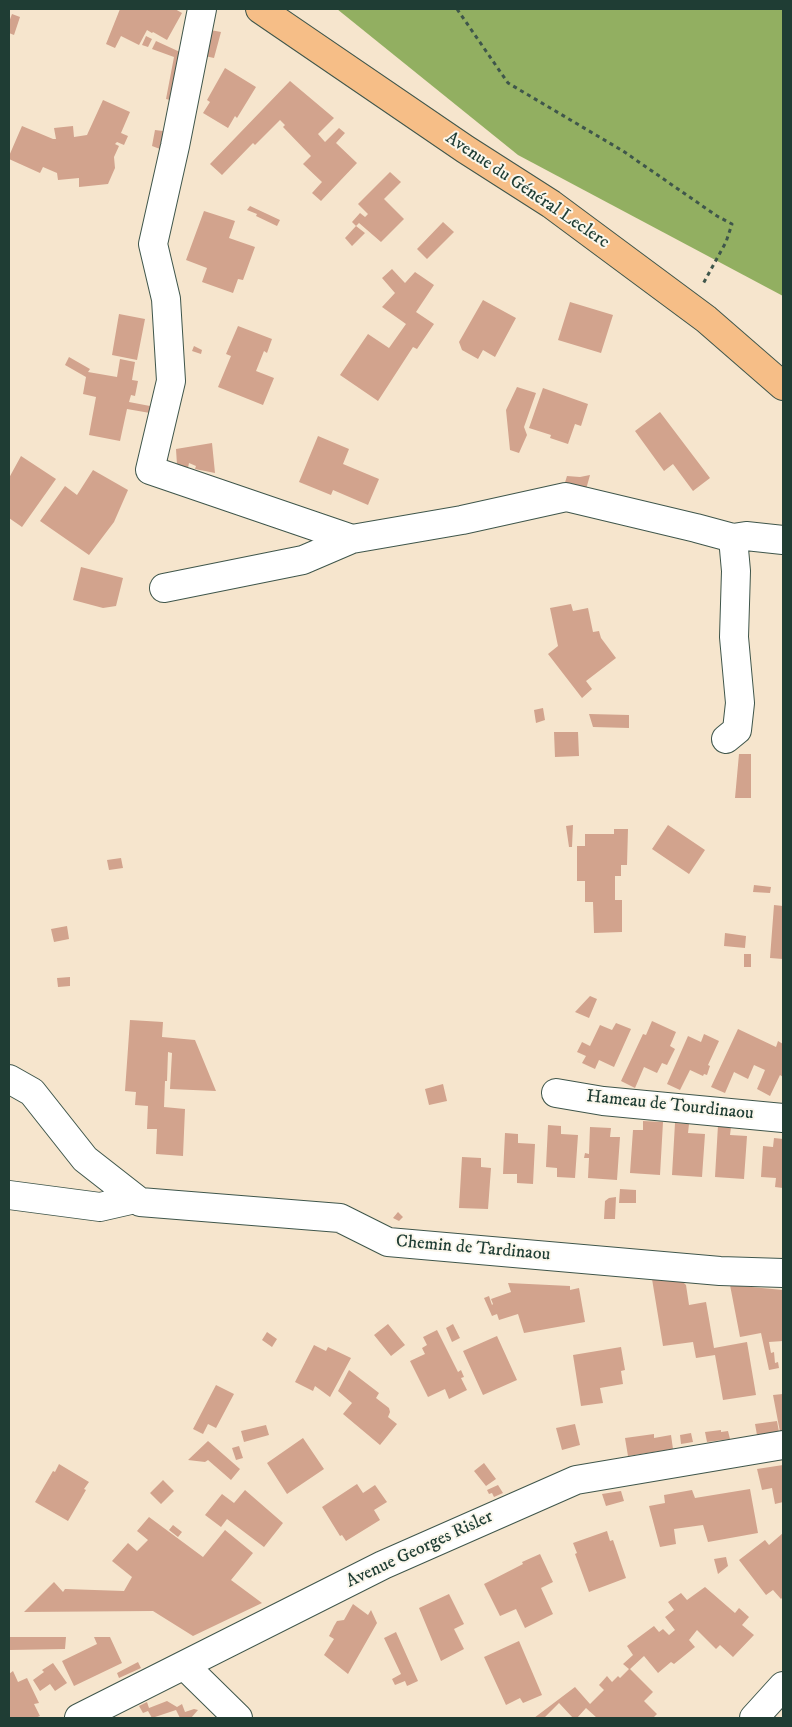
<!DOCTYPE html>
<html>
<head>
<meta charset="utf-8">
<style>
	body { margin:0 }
	#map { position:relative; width:792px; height:1727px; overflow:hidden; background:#f6e5cd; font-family:"IM FELL DW Pica",serif }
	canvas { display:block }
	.frame { position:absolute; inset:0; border:10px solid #1f3d34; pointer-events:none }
</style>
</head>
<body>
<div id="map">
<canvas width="792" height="1727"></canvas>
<div class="frame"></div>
</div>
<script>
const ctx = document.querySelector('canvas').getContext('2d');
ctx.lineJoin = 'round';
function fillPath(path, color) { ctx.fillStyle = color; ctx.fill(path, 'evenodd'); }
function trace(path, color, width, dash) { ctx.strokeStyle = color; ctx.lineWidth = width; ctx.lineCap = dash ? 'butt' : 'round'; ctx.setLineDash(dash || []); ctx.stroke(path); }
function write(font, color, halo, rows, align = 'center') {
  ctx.font = font + ' "IM FELL DW Pica",serif'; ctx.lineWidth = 4; ctx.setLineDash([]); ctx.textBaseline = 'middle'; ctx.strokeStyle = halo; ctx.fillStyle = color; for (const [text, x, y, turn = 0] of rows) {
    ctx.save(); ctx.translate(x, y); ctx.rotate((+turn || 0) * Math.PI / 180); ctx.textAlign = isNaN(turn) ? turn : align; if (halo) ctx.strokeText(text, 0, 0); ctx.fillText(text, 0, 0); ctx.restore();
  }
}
const forest = new Path2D(`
	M337,9H783V296L518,155Z`);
const building = new Path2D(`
	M120,9H175L182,13L167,40L153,32L152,33L147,30L139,45L121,36L115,48L106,44Z
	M12,14L20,17L14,35L9,33V22Z
	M205,29L221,32L214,58L200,55Z
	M146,36L152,39L148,47L142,45Z
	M156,41L180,52L170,100L166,99L174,57L152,49Z
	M225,68L256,87L237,118L235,116L228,128L203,113L210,102L207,100Z
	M290,81L334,118L318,134L325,142L339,128L345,133L336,143L357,163L321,201L312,193L322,182L303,164L311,156L283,127L285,125L280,120L255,145L253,143L222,175L210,164Z
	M103,100L130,112L121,133L128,136L124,145L117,142L115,144L119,146L114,157L115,168L108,184L79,187V178L58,180L57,173L43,167L40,173L9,159V156L22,126L53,139H56L54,128L73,126L74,137L87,135Z
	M155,130L163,131L160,149L152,146Z
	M390,172L401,182L384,199L404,219L381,242L359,223L356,226L365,233L352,246L345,238L356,226L352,222L360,213L365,217L368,214L358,204Z
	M250,206L280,220L277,226L256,216L257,214L247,210Z
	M204,211L235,221L229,238L255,247L243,280L238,279L233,293L202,282L207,268L186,260Z
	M443,222L454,232L427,259L417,249Z
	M392,269L405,283L415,272L434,285L416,312L434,324L417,349L413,347L378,401L340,375L368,334L389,348L406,324L382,307L395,293L382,278Z
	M483,300L516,318L495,357L483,350L478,359L462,350L459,342Z
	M570,302L613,315L601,353L558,340Z
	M119,314L145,319L137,360L112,355Z
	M238,326L272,339L267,353L264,351L256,371L274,378L263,405L218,387L231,356L226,354Z
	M194,346L202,350L201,354L192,351Z
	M69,357L90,369L88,372L117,377L120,359L135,362L132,380L138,381L135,396L131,395L129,402L150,406V413L127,409L120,441L89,435L96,397L83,394L86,377L65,365Z
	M517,387L536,393L524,427L527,435L519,453L510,450L506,410Z
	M543,388L588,404L581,426L575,424L568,444L550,438L551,435L529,428Z
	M660,412L710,478L693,491L673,464L664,471L635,431Z
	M318,436L349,449L343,464L379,479L368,505L333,490L331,495L299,482Z
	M212,443L215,473L195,469L196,466L189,463L188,468L177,465L176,449Z
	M21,456L56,479L22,527L9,518V478Z
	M93,470L128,490L114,522L89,555L40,521L65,486L77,495Z
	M590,475L585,493L563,489L567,476L580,477Z
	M81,567L123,578L116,606L103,608L73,600Z
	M571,604L573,611L588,608L593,632L599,631L601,638L616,658L586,681L592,689L582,698L548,654L558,646L550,608Z
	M543,708L545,720L536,723L534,710Z
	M589,714L629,715V728L593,727Z
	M554,732H578L579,756L555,757Z
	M739,754H751V798H735Z
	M573,825L572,847H569L566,826Z
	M668,825L705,850L689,874L652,849Z
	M614,829H628L627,865H621V876H615V900H622V932L594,933L593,902H585V881H577V846H585V834H614Z
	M121,858L123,868L109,870L107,860Z
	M754,885L771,887L770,893L753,892Z
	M774,905L783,906V959L770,958Z
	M67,926L69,939L54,942L51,929Z
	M725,933L746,936L745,948L724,946Z
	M744,954H751V967H744Z
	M70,977V986L58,987L57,978Z
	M590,996L597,999L589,1018L575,1012Z
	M130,1020L163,1022L162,1037L195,1040L216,1091L170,1089L172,1053L168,1052L167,1081H165L164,1107L185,1109L183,1156L156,1154L157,1129H147L148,1106L135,1105L136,1092L125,1091Z
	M652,1021L676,1032L670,1046L675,1049L667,1065L662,1063L657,1073L644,1067L635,1088L621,1081L643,1034L646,1035Z
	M616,1023L631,1029L614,1067L599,1060L595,1069L582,1063L586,1056L577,1052L582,1042L590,1046L600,1025L612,1030Z
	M738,1029L776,1047L778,1041L783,1044V1077L780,1075L770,1096L757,1089L765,1070L754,1065L748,1079L734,1072L725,1093L711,1087Z
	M704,1034L719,1041L708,1065L710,1066L707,1075L704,1074L703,1076L690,1070L680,1090L667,1084L688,1036L701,1042Z
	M443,1084L447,1101L429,1105L425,1089Z
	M643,1121L663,1122L660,1175L630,1173L633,1130H643Z
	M675,1123L689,1124L688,1133L705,1134L702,1177L672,1175Z
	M548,1125L561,1126V1134L578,1135L575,1178L557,1177V1168L546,1167Z
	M718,1125L731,1127L730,1135L747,1136L744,1179L715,1177Z
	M590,1127L611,1128L610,1137H620L617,1180L588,1178L589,1158H584L585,1153L589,1154Z
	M505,1133L518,1134V1143L535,1144L533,1184L517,1183V1174H503Z
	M774,1138L783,1139V1188L775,1187L776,1178L761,1177L763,1146L773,1147Z
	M462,1157L481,1158V1167L491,1168L488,1209L459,1208Z
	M620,1189L636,1190V1203H619Z
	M616,1197L615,1219H604L605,1201L609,1198Z
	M398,1212L403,1217L399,1221L393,1218Z
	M652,1279L683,1282L686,1285L689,1305L706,1302L714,1348L747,1342L756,1395L723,1400L715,1355L696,1358L693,1342L663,1346Z
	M508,1283L570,1286V1290L579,1288L585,1322L524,1333L518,1314L499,1320L497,1314L492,1316L484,1298L489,1296L492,1305L493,1304L491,1299L511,1292Z
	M730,1285L783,1290V1341L769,1342L771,1353L774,1352L775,1363L778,1362L779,1368L769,1370L761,1333L740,1337Z
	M388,1324L405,1345L391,1356L374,1335Z
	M453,1324L460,1338L452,1342L446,1328Z
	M437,1330L458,1372L461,1370L464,1377L461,1378L467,1390L449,1399L445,1389L428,1397L410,1361L425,1354L422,1348L427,1345L423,1337Z
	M267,1332L277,1339L272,1347L262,1340Z
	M497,1336L517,1380L483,1395L463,1351Z
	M314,1345L326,1351L328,1347L351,1358L330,1397L315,1386L313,1391L295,1382Z
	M621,1347L625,1370L621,1371L623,1384L600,1388L603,1403L581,1406L573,1355Z
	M349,1370L379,1393L376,1398L389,1408L390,1412L388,1417L397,1424L380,1445L343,1414L352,1403L338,1391Z
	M216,1385L234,1394L216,1428L208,1424L203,1434L193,1429Z
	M783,1394V1431L780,1432L773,1395Z
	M777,1421L779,1432L757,1435L755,1424Z
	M575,1424L580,1445L562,1450L556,1428Z
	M266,1425L269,1435L244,1442L241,1431Z
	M721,1430V1432L728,1431L730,1439L707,1442L705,1432Z
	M691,1433L693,1442L681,1444L680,1435Z
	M654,1434V1438L671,1435L673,1449L628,1456L625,1438Z
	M303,1438L324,1469L287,1494L267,1463Z
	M208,1441L240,1469L231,1480L208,1460L205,1462L188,1460Z
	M239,1446L243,1458L236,1460L232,1448Z
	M484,1463L496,1479L486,1486L474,1471Z
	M59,1464L89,1482L84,1489L86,1490L68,1521L35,1502L53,1471L55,1472Z
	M783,1465V1502L775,1504L772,1488L762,1490L757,1469Z
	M163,1480L174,1491L161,1504L150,1493Z
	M357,1484L363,1493L375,1485L387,1502L374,1510L380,1520L346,1541L342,1535L340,1536L322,1507Z
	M498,1485L503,1493L494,1497L492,1493L489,1494L487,1490Z
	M750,1489L758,1533L708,1542L703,1525L674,1529L676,1544L660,1547L649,1506L665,1503L664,1495L692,1490L695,1498Z
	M245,1490L283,1523L264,1547L227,1519L221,1527L205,1515L222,1494L234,1503Z
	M621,1491L624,1501L606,1506L602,1494Z
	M149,1517L203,1557L225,1530L253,1553L231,1580L262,1603L193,1636L153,1611L24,1612L54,1582L63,1592L65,1589L124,1591L132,1577L112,1561L128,1543L137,1551L148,1540L137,1531Z
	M173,1525L182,1532L178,1537L169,1530Z
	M607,1531L610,1541L613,1540L626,1578L589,1592L575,1554L577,1553L573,1543Z
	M783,1533V1597L781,1599L773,1590L766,1595L739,1560L765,1540L769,1545Z
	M540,1554L553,1582L541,1588L553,1614L525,1628L516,1609L500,1616L484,1584L523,1564L522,1562Z
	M726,1557L728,1566L718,1574L714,1559Z
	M705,1587L735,1613L739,1608L749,1617L742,1625L754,1635L733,1657L720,1645L716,1649L697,1630L689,1640L695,1647L674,1664L671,1662L658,1673L644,1656L630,1669L653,1692L644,1701L657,1714L653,1718H597L586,1708L577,1718H573L559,1703L544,1718H534L575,1687L590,1704L604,1690L599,1685L607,1676L612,1682L618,1676L620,1678L629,1669L623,1664L633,1655L627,1646L654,1626L659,1632L663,1629L669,1635L675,1630L665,1617L674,1610L668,1602L681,1593L687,1600Z
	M449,1594L464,1624L454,1629L464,1649L441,1661L419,1608Z
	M353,1604L368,1615L371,1610L377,1623L348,1674L324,1655L334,1639L329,1636L334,1626L337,1621L344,1620Z
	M396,1632L418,1681L407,1686L405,1681L395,1685L392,1679L401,1674L384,1638Z
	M9,1637H66L65,1649L9,1650Z
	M94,1637H110L122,1663L74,1686L62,1661L97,1644Z
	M519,1641L542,1695L523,1703L520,1698L506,1705L484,1657Z
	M138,1662L141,1668L119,1678L117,1673Z
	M53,1663L67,1683L55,1691L50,1684L40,1691L33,1680L44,1672L42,1670Z
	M13,1671L18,1682L27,1678L39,1703L34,1704L40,1716L35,1718H9V1674Z
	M167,1701L177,1707L182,1704L185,1712L194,1709L198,1710L191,1718H180L176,1710L152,1718L148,1711L143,1713L139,1706L147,1702L149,1708Z`);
const path = new Path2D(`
	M457,9L508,83L623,151L717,216L732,224L726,242L703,284`);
const minor = new Path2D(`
	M202,9L175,146L153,244L166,299L171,381L150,470L352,539L462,520L566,497L696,528L733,538
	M164,588L303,560L352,539
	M726,739L737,730L740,703L734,637L736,571L733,538L746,536L783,540
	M9,1079L32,1092L85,1159L140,1202L340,1218L388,1242L720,1271L783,1273
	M556,1093L603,1101L783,1118
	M9,1195L100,1207L135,1199
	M185,1666L238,1718
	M79,1718L383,1565L576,1480L783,1445
	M754,1718L783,1686`);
const major = new Path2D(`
	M260,9L465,149L551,204L706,319L783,386`);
const streetNames = [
	["Avenue du Général Leclerc",527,191,34],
	["Hameau de Tourdinaou",670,1106,6],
	["Chemin de Tardinaou",473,1249,5],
	["Avenue Georges Risler",420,1550,-25]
];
fillPath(forest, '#92af61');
fillPath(building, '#d2a38d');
trace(minor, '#3f564b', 30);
trace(major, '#3f564b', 30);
trace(path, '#3f564b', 3, [4, 4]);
trace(minor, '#fff', 28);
trace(major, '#f6be87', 28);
write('18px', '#1f3d34', '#fbf7ec', streetNames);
</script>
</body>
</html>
